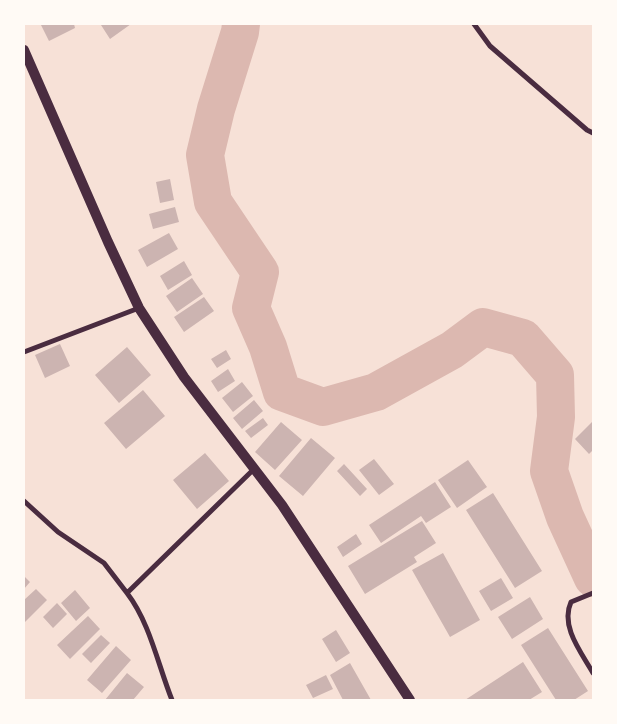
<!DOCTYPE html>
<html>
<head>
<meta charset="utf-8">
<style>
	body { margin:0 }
	#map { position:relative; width:617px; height:724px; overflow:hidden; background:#f7e1d7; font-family:Merriweather,serif }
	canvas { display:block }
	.frame { position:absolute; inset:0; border:25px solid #fffaf5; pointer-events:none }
</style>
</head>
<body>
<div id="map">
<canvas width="617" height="724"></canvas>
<div class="frame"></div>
</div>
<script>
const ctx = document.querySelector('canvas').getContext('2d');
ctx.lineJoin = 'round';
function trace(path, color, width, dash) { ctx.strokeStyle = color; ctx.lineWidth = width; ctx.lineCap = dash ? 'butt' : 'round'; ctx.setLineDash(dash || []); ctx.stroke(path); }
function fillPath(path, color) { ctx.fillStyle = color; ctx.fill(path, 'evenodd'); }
const river = new Path2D(`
	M241,24L240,32L216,109L205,155L213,202L260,272L251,308L268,347L282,392L323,407L376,392L452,350L483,327L523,338L555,375L556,417L549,471L565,517L593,578`);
const building = new Path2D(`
	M43,24H74L75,28L49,41L41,25Z
	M103,24H131L110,39L101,25Z
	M170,179L174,200L160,203L156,182Z
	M175,207L179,222L153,229L149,214Z
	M169,233L178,249L147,267L138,250Z
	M184,261L192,275L168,290L160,276Z
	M192,278L203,294L177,312L166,296Z
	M204,297L214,311L184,332L174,317Z
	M60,344L70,366L45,378L35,355Z
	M127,347L151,375L119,403L95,375Z
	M226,350L231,359L217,368L211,359Z
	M228,369L235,381L218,392L211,381Z
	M242,382L253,396L233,412L222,398Z
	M143,390L165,416L126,449L104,423Z
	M254,400L263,411L242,429L233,418Z
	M263,418L268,425L251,438L245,431Z
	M593,421V450L589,454L575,439Z
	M281,422L302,440L275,470L255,452Z
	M311,438L335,458L303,496L279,476Z
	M205,453L229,481L197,509L173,480Z
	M374,459L394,484L379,495L359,470Z
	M468,460L487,487L457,508L438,480Z
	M344,464L367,489L360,496L337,471Z
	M435,482L451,507L426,523L421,516L381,543L369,525Z
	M493,493L542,571L515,588L466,510Z
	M422,521L436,543L414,557L417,562L365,594L348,566Z
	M356,534L362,544L343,557L337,547Z
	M443,553L480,620L450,637L412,570Z
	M24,576L30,582L24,589Z
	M501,578L513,598L491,611L479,591Z
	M36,589L47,600L25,622L24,620V600Z
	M75,590L90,608L76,621L61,603Z
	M530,597L543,619L512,639L498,617Z
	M57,603L67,614L53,628L43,617Z
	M88,616L100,629L70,659L57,645Z
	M548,628L588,691L574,700H556L521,645Z
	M336,630L350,653L336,662L322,639Z
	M101,635L110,643L91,663L82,654Z
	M116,646L131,660L102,693L87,680Z
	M523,662L542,692L529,700H465Z
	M350,663L371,700H343L330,675Z
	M127,673L144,687L133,700H105Z
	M326,675L333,689L313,698L306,685Z`);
const minor = new Path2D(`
	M474,24L490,46L587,130L593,133
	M24,352L139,308
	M24,501L58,532L104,563L127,593L254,469
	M127,593C150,623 158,665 172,700
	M593,593L571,602C560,626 581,652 593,673`);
const secondary = new Path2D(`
	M24,50L108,242L139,308L184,377L282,505L410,700`);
trace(river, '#dcb8b0', 38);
fillPath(building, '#ccb4b1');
trace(minor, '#4a2c40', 5);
trace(secondary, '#4a2c40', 10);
</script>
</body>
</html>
